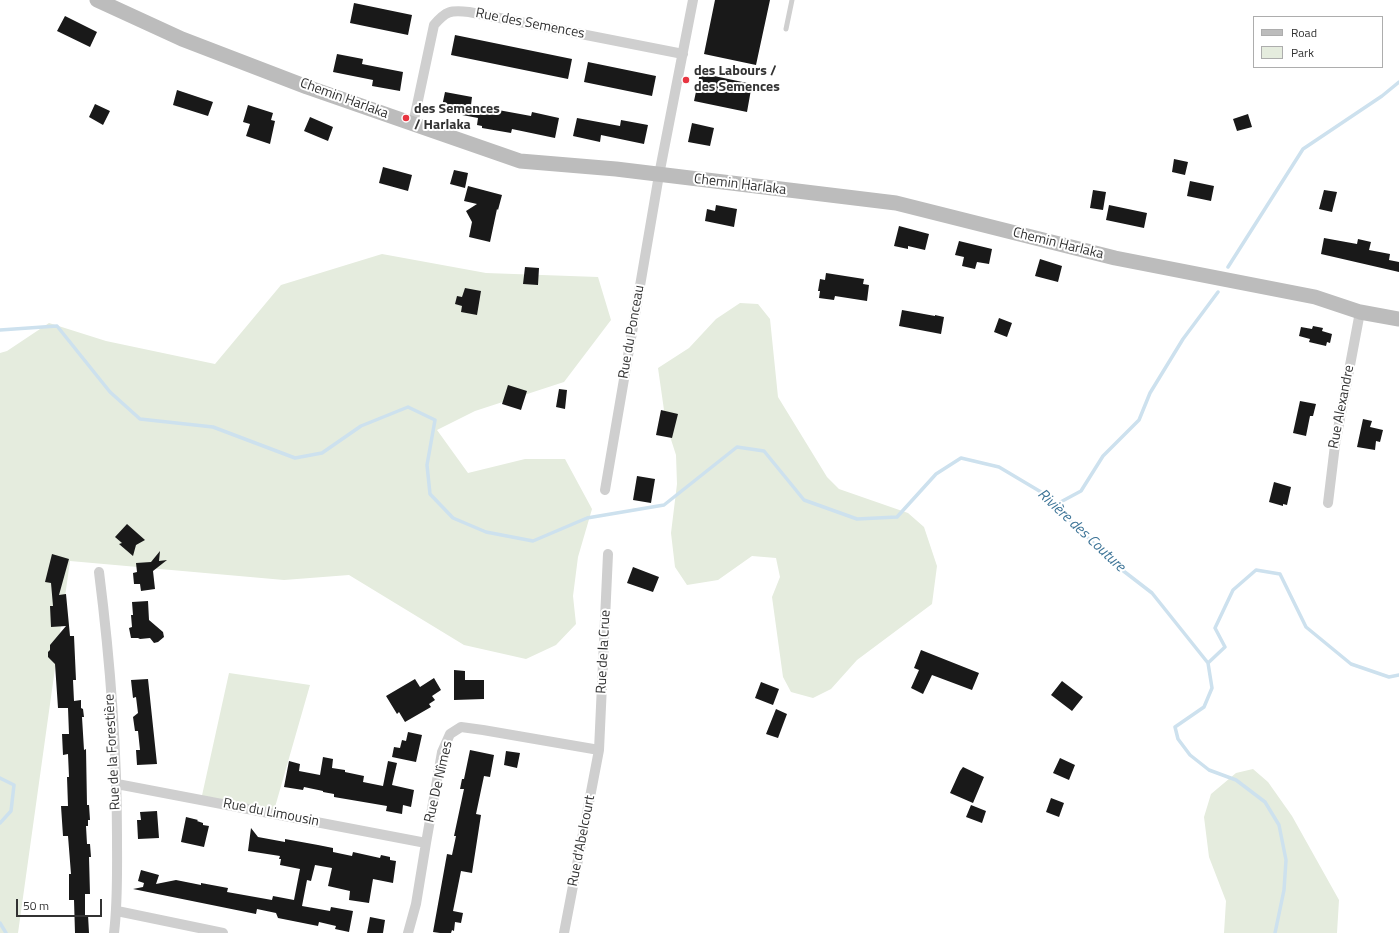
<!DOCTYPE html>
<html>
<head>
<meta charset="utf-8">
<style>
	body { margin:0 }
	#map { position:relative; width:1399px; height:933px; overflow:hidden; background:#fff; font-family:"Titillium Web",sans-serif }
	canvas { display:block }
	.legend { position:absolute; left:1253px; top:16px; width:130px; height:52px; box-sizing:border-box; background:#fff; border:1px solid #adadad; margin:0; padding:5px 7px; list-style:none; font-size:12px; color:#323232 }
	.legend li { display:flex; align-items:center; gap:8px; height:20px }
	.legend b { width:20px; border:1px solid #adadad }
	.scale { position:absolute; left:16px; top:899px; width:86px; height:18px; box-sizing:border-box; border:2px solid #323232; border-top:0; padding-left:5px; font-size:12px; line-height:14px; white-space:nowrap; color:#323232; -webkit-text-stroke:3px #fff; paint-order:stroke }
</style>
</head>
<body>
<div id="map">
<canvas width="1399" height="933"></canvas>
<ul class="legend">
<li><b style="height:5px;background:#bcbcbc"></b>Road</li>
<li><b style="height:11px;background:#e5ecde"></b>Park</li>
</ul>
<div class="scale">50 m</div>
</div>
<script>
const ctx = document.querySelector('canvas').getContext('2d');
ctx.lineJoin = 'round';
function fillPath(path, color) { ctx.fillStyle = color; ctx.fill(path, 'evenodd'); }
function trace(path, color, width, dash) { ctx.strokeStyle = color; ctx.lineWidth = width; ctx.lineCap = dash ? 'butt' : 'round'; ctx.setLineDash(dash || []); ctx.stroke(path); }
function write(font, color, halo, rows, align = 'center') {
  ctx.font = font + ' "Titillium Web",sans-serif'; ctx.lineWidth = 4; ctx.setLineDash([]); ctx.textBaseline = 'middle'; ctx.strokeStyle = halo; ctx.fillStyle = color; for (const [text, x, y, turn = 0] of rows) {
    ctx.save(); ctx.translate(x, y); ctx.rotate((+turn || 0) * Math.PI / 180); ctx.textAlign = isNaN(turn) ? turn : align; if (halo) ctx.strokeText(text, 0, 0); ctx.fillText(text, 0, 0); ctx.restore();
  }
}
const green = new Path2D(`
	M382,254L486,273L598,277L611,320L564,382L475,411L437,430L468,473L525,459H565L592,509L578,557L573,596L576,624L556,645L526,659L464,645L349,575L284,580L70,561L18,933H0V353L7,351L49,323L106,341L215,364L281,285Z
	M740,303L758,304L770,319L778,397L827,477L839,489L908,513L924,527L937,566L932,604L857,660L831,689L813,698L791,692L783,677L772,597L780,577L776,558L752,556L718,580L687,585L675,567L671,533L677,484L676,455L666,424L658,368L689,348L716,319Z
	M229,673L310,685L273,814L201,800Z
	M1253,769L1268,782L1292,816L1339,900L1337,933H1224L1226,901L1209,857L1204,817L1211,794L1236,773Z`);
const stream = new Path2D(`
	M1228,267L1303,149L1382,96L1399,82
	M0,330L57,326L110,392L140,419L213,427L295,458L322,453L361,426L408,407L435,420L427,465L430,494L453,518L486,532L533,541L587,518L664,505L737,447L764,451L804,500L857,519L897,517L936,474L961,458L999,467L1041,492L1117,566L1152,593L1208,663L1212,688L1204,707L1175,727L1178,739L1190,755L1209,770L1236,780L1265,802L1279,825L1286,860L1284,890L1275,933
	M1055,505L1081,491L1103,456L1139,420L1150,393L1183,339L1218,292
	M1208,663L1225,647L1215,628L1233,590L1256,570L1280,574L1306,627L1351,664L1389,677L1399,675
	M0,778L14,785L11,811L0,823
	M0,923L6,933`);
const building = new Path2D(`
	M715,0H770L756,65L704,54Z
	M354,3L412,15L408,35L350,23Z
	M65,16L97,32L90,47L57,31Z
	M455,35L572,59L568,79L451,55Z
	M337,54L363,59L362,64L403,72L400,91L372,86L373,80L333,72Z
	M588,62L656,76L652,96L584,82Z
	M700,73L752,84L747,112L694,101Z
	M177,90L213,102L208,116L173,105Z
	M445,92L472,97L471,105L531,116L532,112L559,118L555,138L512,129L511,133L482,128V126L477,125L478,118L441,111Z
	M95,104L110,111L103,125L89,117Z
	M248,105L273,113L271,120L275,121L270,144L246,136L250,124L243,122Z
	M1248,114L1252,127L1237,131L1233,119Z
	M310,117L333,127L328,141L304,131Z
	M577,118L620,126L621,120L648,125L644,144L601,135L600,142L573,136Z
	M692,123L714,128L710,146L688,142Z
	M1174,159L1188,162L1185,175L1172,172Z
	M383,167L412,175L408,191L379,183Z
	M454,170L468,173L465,188L450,184Z
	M1190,181L1214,186L1211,201L1187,196Z
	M468,186L502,195L498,210L497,209L490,242L469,237L472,222L466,211L477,204L464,201Z
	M1093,190L1106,192L1103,210L1090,208Z
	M1324,190L1337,192L1332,212L1319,209Z
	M716,205L737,209L734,227L705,221L707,209L715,211Z
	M1109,205L1147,213L1144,228L1106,220Z
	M899,226L929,234L925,250L908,246V249L894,246Z
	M1324,238L1357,244L1358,239L1371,242L1369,250L1390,254L1389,260L1399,262V272L1321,254Z
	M959,241L992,249L989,264L977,262L975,269L962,266L964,257L955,255Z
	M1040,259L1062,266L1058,282L1035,276Z
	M525,267L539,268L538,285L523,284Z
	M826,273L864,279L863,284L869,285L867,301L835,296L834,300L819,298L820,291H818L820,279L825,280Z
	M465,288L481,291L477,315L461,312L462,306L455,304L457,296L462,297Z
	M902,310L935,316V315L944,317L941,334L899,326Z
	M999,318L1012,323L1007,337L994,332Z
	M1313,326L1323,328L1322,331L1332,334L1330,343L1327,342L1326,346L1309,342L1310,339L1299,336L1301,327L1312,329Z
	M508,385L527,391L521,410L502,404Z
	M559,389L567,390L565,409L556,407Z
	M1300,401L1316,404L1313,416H1310L1306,436L1293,433Z
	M661,410L678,414L672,438L656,435Z
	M1363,419L1372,421L1370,427L1383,430L1380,442L1376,441L1375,450L1357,447Z
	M637,476L655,479L651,503L633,500Z
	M1274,482L1291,487L1287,505L1283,504V506L1269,502Z
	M127,524L145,540L136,545L133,556L119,544L122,543L115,537Z
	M160,551L159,561L167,560L153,571L155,589L141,591L140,584H134L133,573L137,572L136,563L151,562Z
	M52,554L69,559L59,595L66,594L70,636H74L76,680H73L74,701L81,700V708L83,709L84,717H82L84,750L86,749L87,805H89L90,820H88V826H86L87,844H90L91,857H89L90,894H85V915H88L89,933H75L74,900H69V874H71L68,836H63L61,806H68L67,777H69L68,754L63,755L62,734H69L68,708H58L55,664L48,657V652L50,650V645L66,626L51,627L50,606H53L51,583L45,582Z
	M633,567L659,577L653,592L627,583Z
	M148,601L149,620L163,632L164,637L158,642L154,643L150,638L140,639L138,638H131L129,628L132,627L131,615H133L132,602Z
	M921,650L979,673L972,690L932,675L923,694L911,688L919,670L914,668Z
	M454,670L465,671V680H484V699L454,700Z
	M434,678L441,690L432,696L435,700L429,704L431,707L405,722L399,712L397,714L386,696L415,679L420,687Z
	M148,679L157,764L137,765L136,750H140L138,731H135L133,717L138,713L136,697L133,698L131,680Z
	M1062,681L1083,697L1072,711L1051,695Z
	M761,682L779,689L773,705L755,698Z
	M776,709L787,714L778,738L766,734Z
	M408,732L422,735L416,762L392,757L394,747L400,748L402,740L406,741Z
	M470,750L494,755L490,777L484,776L476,814L481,815L472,873L461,871L453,911L463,913L461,923L455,922L454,931L452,930L451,933H440L433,932L447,854L452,855L456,836H454L464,789H460L462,779H464Z
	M506,751L520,753L517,768L504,765Z
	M323,757L333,759L332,768L345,770V772L364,776L363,782L383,786L388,761L397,763L392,785L414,790L411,807L403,805L402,814L386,811L387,806L334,797V794L323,792V791L304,787L303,790L284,787L289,761L300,764L299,771L320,775Z
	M1060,758L1075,765L1069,780L1053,773Z
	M963,767L984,777L973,803L950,793L960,771Z
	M1051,798L1064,803L1059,817L1046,812Z
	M971,805L986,811L982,823L966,817Z
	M157,811L159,838L138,839L137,820H141L140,812Z
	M186,817L198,820L197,821L203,823V825L209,826L204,847L181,842Z
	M251,828L258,837L285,842V839L318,845L333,848V852L352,856L353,852L380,858L381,855L390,857V860L396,861L393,883L373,879L369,903L349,900L350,891L328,886L332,868L315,865L311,881L307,880L302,906L330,911L331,907L353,911L349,932L335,929L336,926L319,922L318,926L278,918L276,913L257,909L256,914L133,889L143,887L144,883L138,881L141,870L159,875L156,884L176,880L201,885V883L228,888L227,892L272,900L273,896L294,900L300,869L280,865L281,859H279L280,856L248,851Z
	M370,917L385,920L383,933H367Z`);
const lane = new Path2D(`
	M786,29L792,0`);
const street = new Path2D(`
	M413,124L434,25C446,11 450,10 469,12L683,54
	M605,490L659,175L693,0
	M1328,503L1335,445L1360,312
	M99,572C110,659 117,748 117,836C117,868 118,901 114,933
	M117,784L426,843
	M117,911L223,933
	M408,933L416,904L426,843L442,752L450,734L461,727L483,730L599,750
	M564,933L599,750L608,554`);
const secondary = new Path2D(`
	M97,0L182,39L307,87L520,161L616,169L896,203L1115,258L1315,297L1360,312L1399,319`);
const markers = [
	[686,80,4,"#e83541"],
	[406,118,4,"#e83541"]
];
const streetNames = [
	["Rue des Semences",530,24,11],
	["Chemin Harlaka",344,99,20],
	["Chemin Harlaka",740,185,7],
	["Chemin Harlaka",1058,244,14],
	["Rue du Ponceau",632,332,-80],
	["Rue Alexandre",1342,407,-79],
	["Rue de la Crue",604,652,-87],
	["Rue de la Forestière",113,752,-93],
	["Rue De Nîmes",439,782,-77],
	["Rue du Limousin",271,813,11],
	["Rue d'Abelcourt",582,841,-79]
];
const poiNames = [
	["des Labours /",694,72],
	["des Semences",694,88],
	["des Semences",414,110],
	["/ Harlaka",414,126]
];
const waterNames = [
	["Rivière des Couture",1081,531,43]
];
fillPath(green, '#e5ecde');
trace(stream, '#cde1ee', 3.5);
fillPath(building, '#191919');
trace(lane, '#cfcfcf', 5);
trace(street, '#cfcfcf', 10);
trace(secondary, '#bcbcbc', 15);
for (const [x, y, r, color] of markers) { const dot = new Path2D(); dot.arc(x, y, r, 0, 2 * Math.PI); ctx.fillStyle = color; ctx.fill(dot); trace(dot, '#fff', 1.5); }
write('14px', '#323232', '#fff', streetNames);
write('bold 14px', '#323232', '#fff', poiNames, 'left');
write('italic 15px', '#3d7497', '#fff', waterNames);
</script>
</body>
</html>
